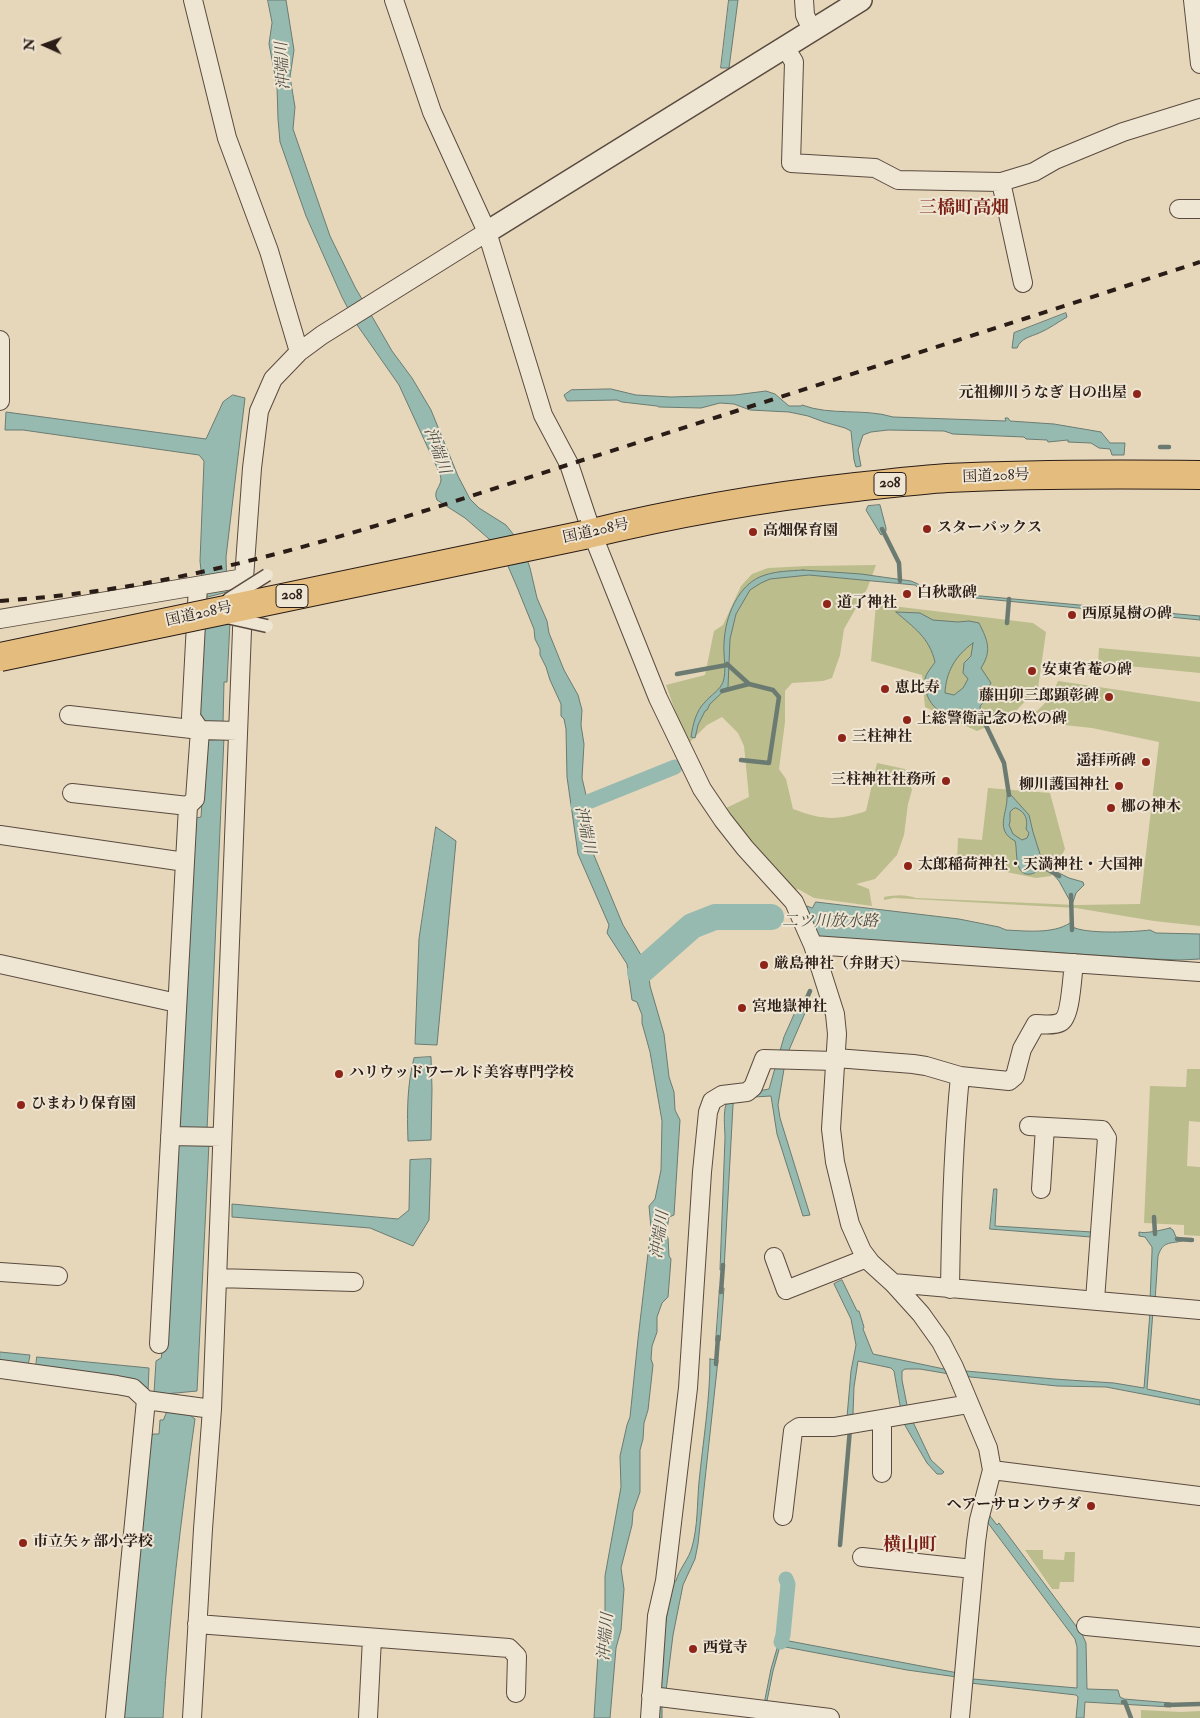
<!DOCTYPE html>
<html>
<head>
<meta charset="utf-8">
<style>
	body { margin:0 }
	#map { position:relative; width:1200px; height:1718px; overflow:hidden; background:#e6d7bb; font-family:"IM FELL Double Pica",serif }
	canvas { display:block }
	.north { position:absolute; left:20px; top:20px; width:50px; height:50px; -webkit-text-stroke:4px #efe5d3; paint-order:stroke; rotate:272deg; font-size:14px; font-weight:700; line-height:20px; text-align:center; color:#2a1c16 }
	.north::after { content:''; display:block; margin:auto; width:18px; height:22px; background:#2a1c16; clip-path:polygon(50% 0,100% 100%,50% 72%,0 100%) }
</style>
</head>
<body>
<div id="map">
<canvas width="1200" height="1718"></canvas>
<div class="north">N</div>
</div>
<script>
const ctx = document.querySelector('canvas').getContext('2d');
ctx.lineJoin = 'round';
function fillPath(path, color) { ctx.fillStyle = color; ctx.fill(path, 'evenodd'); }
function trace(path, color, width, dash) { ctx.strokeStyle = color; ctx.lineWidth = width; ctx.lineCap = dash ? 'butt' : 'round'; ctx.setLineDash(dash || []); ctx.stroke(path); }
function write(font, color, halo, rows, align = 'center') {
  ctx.font = font + ' "IM FELL Double Pica","Noto Serif JP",serif'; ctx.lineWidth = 4; ctx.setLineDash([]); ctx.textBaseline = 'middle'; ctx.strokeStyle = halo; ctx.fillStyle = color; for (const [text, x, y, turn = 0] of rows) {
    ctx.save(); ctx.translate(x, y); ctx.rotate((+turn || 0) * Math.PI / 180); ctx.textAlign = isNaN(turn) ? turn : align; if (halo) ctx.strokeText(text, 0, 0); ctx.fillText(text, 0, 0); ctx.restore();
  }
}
const green = new Path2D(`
	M876,565L867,589L844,629L840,655L832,678L823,681L792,683L785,691V722L779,769L786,779L793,809C823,820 836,821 866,811L877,763L905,769L912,790L908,804L904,835L897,855L875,879L856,884L869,889L872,906L814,898L798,889L791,892L724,809L749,797L744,746L738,733L722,717L707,725L687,745L666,685L705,675L714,631L723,625L741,586L752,574L768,568L807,566Z
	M876,604L1033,623L1046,632L1038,688L1010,717L977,731L925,707L922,675L871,661Z
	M1099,648L1200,657V673L1098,663Z
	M1058,681L1200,702V926L1154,921L1076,908L894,898L884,900V897C895,895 905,894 916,898L1076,905L1140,904L1159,742L1092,728L1027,721L1051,697Z
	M988,788L1050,793L1065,849L1051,876L1036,878L957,862L958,838L982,840Z
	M1187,1069H1200V1122L1189,1121L1187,1166L1200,1167V1236L1184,1235V1225L1144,1223L1150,1086L1186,1087Z
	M1025,1550H1043V1559L1064,1560L1065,1552H1075L1074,1582H1060L1059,1589H1052Z
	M1141,1710L1181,1712L1200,1711V1718H1141Z`);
const water = new Path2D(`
	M268,0H286L294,50L290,77L295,107L293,129L330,236L355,287L392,351L412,378L431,410L458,476L470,499L479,508L506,525L517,539L524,551L530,568L537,598L547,621L549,633L564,670L578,695L582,710L581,725L584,744L582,778L586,795V815L592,836L593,853L623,925L644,960L648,968L650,986L664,1034L669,1077L674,1092L675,1110L680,1120L674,1215L669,1217L666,1235L668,1238L669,1256L671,1259L668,1297L662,1303L657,1317V1332L652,1346L651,1359L653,1365L648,1410L644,1423L643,1439L640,1450V1492L633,1512L632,1525L621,1568L624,1589L621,1630L616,1648L610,1718H594L598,1654L605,1616V1576L621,1487L620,1456L627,1425L630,1417L638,1339L651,1228L649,1206L655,1199L661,1170L662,1121L650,1052L642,1023V1015L637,1002L632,1000L627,964L607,933L609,925L578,854L567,777L566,729L564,719L561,716V704L550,680L546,667L540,655V649L535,639L534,629L517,587L504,557L496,545L465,518L437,500C433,491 440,488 441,480C441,477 440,474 439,472L399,385L355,322L342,297L306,216L280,142L278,119L277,86L269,44L272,23Z
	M729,0H738L729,68H721Z
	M1066,313L1067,317C1058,322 1049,329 1039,333C1030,337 1021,338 1017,348H1012L1014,333Z
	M611,389L636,395L671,397L735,395L766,391L775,394L789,406H801L802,405C831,416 864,408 893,417L1006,421L1005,418H1008L1010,421L1054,424L1101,432L1110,443H1125L1124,455H1112L1110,449L1099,448L1091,443L1068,442V440L1048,442L1047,440L1026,439L1024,437L953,434L944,431L888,430L871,432L863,435L858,450L861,466L856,467L854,460L851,431L845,428L824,422L808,416L789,412L750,410L734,404L720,403L701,408L659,407L657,406L622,402L617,400L567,401L564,395L571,390Z
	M233,395L245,398L226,557L227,592L204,598L200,561L204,461L199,455L23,430H5L6,412L206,439L223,402Z
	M880,505L886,528V531L881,535L866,510L868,506Z
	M803,570L861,574L911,581L918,584L926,591L1200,616V620L925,593L915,585L809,575L770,579L761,583L750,590L736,614L730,639L728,687L710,704L707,710L705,711L698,725L695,738L691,737C693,724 696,711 705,702C711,695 720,690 723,682C727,670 723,656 724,643C725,617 738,583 765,575C777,571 790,571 803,570Z
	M896,612L920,613L933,620L958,622L969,621L979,623C988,641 992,651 981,668L991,683L986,691L987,699L980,706L981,715L971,710C968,711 964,714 961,715C939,720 923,699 925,679C926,673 932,667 935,662C929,637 914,628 896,612ZM973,643L971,656L964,663L963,673L968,679L963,688L954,695L945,693C946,672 955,656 973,643Z
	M230,622L227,682H224L223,723H208L198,716L201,629Z
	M210,737H224L207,1130L178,1129L196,818L201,817L206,741Z
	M1011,795L1029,815L1033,832L1040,854L1044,862L1049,867L1046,870C1039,869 1036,873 1031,874C1013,877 1018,850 1015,841C994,830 1008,813 1007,796ZM1016,808C1026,812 1028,820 1026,829L1029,833L1027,838L1022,840L1013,834L1009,825L1010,822V812L1013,809Z
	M436,827L456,841L437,1045L415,1044L419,939Z
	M1055,871L1069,878L1083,882L1084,885L1076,893L1073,902L1070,901L1059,881L1053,874Z
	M816,902L959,919L999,927L1006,930C1027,931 1053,934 1070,923C1072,926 1072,927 1075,928C1091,934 1133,932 1150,930L1156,933L1200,934V959L1181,960L1154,959L1000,949L817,939L805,915L807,906L812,908Z
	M800,1002L808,1006L786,1057L778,1105L780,1118L810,1215L803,1216L777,1134L771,1096L737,1098L734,1101L733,1105L724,1270H720L725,1138C725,1124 720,1097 737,1093C748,1090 758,1092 769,1089L784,1037Z
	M431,1057L432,1089L431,1140L408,1141C407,1112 407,1085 414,1058Z
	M178,1143H209L197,1391L165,1394L154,1393L156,1361L161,1358Z
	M431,1159L429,1220L413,1246L370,1228L232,1217V1204L398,1219L409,1210L410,1160Z
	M994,1189H997L995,1226L1092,1232L1091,1237L990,1229Z
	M1170,1228L1173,1230L1176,1237L1181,1239L1182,1241C1169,1244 1163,1241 1158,1256L1155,1301H1150L1152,1252V1247L1145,1237L1139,1236V1232C1145,1234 1162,1230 1170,1228Z
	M842,1280L857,1311H859L864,1327L863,1329L873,1354L944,1369L1054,1379L1114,1383L1144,1388L1150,1312L1153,1311L1147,1389L1200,1400V1405L1106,1387L1057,1386L961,1376L920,1369H905L902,1371V1380L907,1405L912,1420L931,1460L944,1472L942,1474H937L927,1463L903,1422L894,1371L891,1368L858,1361L854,1387L853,1414L847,1417L851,1371L856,1345L851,1319L834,1284Z
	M720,1287L724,1288L720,1341H716Z
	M0,1352L30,1355L28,1366L0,1361Z
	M37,1357L149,1368L148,1391L36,1368Z
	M710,1359L718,1360L698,1544L695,1559L683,1585L673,1635L666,1691L662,1701V1718H657C660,1672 663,1627 673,1582L676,1581C679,1569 689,1559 692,1547C698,1526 697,1503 699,1482C703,1441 710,1401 710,1359Z
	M167,1412H186L195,1419C181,1518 169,1618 163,1718H121L146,1445L153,1434H159L160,1420H163Z
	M986,1511L997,1525L999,1523L1082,1634L1086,1643L1087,1689L1118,1690L1120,1697L1124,1699L1171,1703V1707L1085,1702L1084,1718H1076L1078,1697L1076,1695L970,1683V1678L973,1679L1077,1688V1647L1075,1639L985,1519Z
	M785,1637L789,1641L958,1673L957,1677L907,1670L780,1646L773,1671L766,1706L764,1704L771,1669L778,1645V1639Z`);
const stream = new Path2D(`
	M1160,447H1169
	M882,529L899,563L900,581
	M1007,623L1009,599
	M677,674L727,665
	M722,691L749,684L727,664
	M981,715L1004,763L1009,795
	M741,760L769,763L779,697L773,690L749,684
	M1047,869L1059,876
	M1071,895L1072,930
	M802,1009L810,991
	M1154,1217L1155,1234
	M1177,1239L1192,1240
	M721,1292L723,1265
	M716,1364L718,1337
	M840,1545L850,1429
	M1123,1702H1125L1131,1718
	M1166,1705L1200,1704`);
const canal = new Path2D(`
	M578,806L675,767
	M781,1642L783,1635L788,1584L786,1579`);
const river = new Path2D(`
	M640,972L692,926L715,917H771`);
const minor = new Path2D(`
	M193,0L227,138L269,251L299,352
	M394,0L432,112L487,232L543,415L569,464L592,533L658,698L702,789L723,820L745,848L794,902L813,945L835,1014L837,1034L831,1129L835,1162L850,1224L862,1251L871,1263L893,1283L921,1314L941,1342L954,1367L988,1448L992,1470L979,1520L976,1542L960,1718
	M804,0L805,15L812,30
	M1193,0L1200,64
	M785,47L794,62L791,163L875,168L898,180L1001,182L1034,172L1055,160L1123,132L1200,108
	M1001,182L1023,283
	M1179,209H1200
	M0,340V401
	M0,619L244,578
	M69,715L200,730L238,731
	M72,793L188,806
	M0,835L185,862
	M813,945L1200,972
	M0,964L177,1003
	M836,1058L913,1064L926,1066L960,1076L1009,1081L1015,1076L1022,1049L1036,1024C1043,1024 1054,1026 1061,1022C1071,1016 1072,976 1074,963
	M1029,1126L1102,1130L1107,1138L1095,1300
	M170,1136L222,1137
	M1041,1189L1045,1127
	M774,1257L786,1290L867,1258
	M0,1272L58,1276
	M217,1278L354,1282
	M893,1283L1200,1310
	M950,1289C951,1217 953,1147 960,1076
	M159,1344L188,806L195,799L200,730L191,717L198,586
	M0,1369L117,1385L133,1388L146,1400L212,1409
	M882,1419V1473
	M992,1470L1200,1496
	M783,1516L793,1431L799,1427H834L969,1404
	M862,1557L973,1569
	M197,1624L509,1648L517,1656L516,1693
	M1086,1626L1200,1637
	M651,1696L830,1718
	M115,1718L146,1400
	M192,1718L203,1529L212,1409L244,578L252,468L259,411L273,379L299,352L322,335L487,232
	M368,1718L372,1638
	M650,1718L657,1616L665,1581L669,1548L688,1388L702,1172L708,1112L712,1101L722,1095L747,1092L753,1087L764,1059L835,1061`);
const tertiary = new Path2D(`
	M487,232L861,0`);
const trunk = new Path2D(`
	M584,535C674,513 765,497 856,487C886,484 916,480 947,478C1031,474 1116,474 1200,475`);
const rail = new Path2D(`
	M0,601C56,597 112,590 168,579C318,549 463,498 608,452C805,389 1003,326 1200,262`);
const pedestrianBridge = new Path2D(`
	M267,626L231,618L227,609L229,599L267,575`);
const trunkBridge = new Path2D(`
	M0,657L584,535`);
const markers = [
	[1137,394,5,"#8f2418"],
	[927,529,5,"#8f2418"],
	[753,532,5,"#8f2418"],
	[907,594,5,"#8f2418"],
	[827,604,5,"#8f2418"],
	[1072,615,5,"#8f2418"],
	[1032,671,5,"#8f2418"],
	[885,689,5,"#8f2418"],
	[1109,697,5,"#8f2418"],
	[907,720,5,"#8f2418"],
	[842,738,5,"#8f2418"],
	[1146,762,5,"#8f2418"],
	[946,781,5,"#8f2418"],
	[1119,786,5,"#8f2418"],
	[1111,808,5,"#8f2418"],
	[908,866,5,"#8f2418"],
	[764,965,5,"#8f2418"],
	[742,1008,5,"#8f2418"],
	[339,1074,5,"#8f2418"],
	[21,1105,5,"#8f2418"],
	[1091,1506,5,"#8f2418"],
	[23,1543,5,"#8f2418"],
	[693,1649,5,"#8f2418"]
];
const shields = [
	[890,484,32],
	[292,596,32]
];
const shieldNames = [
	["208",890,484],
	["208",292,596]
];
const poiNames = [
	["元祖柳川うなぎ 日の出屋",1127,394,"right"],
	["スターバックス",937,529],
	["高畑保育園",763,532],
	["白秋歌碑",917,594],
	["道了神社",837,604],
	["西原晁樹の碑",1082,615],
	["安東省菴の碑",1042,671],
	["恵比寿",895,689],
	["藤田卯三郎顕彰碑",1099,697,"right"],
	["上総警衛記念の松の碑",917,720],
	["三柱神社",852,738],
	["遥拝所碑",1136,762,"right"],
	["三柱神社社務所",936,781,"right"],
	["柳川護国神社",1109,786,"right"],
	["梛の神木",1121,808],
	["太郎稲荷神社・天満神社・大国神",918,866],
	["厳島神社（弁財天）",774,965],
	["宮地嶽神社",752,1008],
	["ハリウッドワールド美容専門学校",349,1074],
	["ひまわり保育園",31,1105],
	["ヘアーサロンウチダ",1081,1506,"right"],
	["市立矢ヶ部小学校",33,1543],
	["西覚寺",703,1649]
];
const streetNames = [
	["国道208号",996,477,-2],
	["国道208号",596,532,-12],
	["国道208号",199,615,-12]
];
const waterNames = [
	["沖端川",284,66,-93],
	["沖端川",436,451,70],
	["沖端川",584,830,79],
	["二ツ川放水路",830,923],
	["沖端川",661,1235,-82],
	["沖端川",607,1637,-85]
];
const quarterNames = [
	["三橋町高畑",964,209],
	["横山町",910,1546]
];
fillPath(green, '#bbbd8c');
fillPath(water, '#96baaf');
trace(water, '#6b7b72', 1);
trace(stream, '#6b7b72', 4.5);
trace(canal, '#96baaf', 15);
trace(river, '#96baaf', 26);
trace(minor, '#594b3f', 20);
trace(tertiary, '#594b3f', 24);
trace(trunk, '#2a1c16', 30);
trace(minor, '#efe5d3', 18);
trace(tertiary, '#efe5d3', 21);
trace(trunk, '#e3bc7e', 28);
trace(rail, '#2a1c16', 4, [9, 9]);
trace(pedestrianBridge, '#594b3f', 15, []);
trace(trunkBridge, '#2a1c16', 30, []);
trace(pedestrianBridge, '#efe5d3', 12);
trace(trunkBridge, '#e3bc7e', 28);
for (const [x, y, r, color] of markers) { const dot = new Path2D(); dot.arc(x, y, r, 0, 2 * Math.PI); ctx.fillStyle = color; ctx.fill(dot); trace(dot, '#efe5d3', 2); }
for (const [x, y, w] of shields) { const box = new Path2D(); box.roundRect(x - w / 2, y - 11.5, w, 23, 4); ctx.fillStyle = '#efe5d3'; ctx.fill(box); trace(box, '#2a1c16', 1); }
write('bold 14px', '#2a1c16', null, shieldNames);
write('bold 15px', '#2a1c16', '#efe5d3', poiNames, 'left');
write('15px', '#2a1c16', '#efe5d3', streetNames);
write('italic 16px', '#4a4b44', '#efe5d3', waterNames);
write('bold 18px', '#7a1f14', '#efe5d3', quarterNames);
</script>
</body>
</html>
